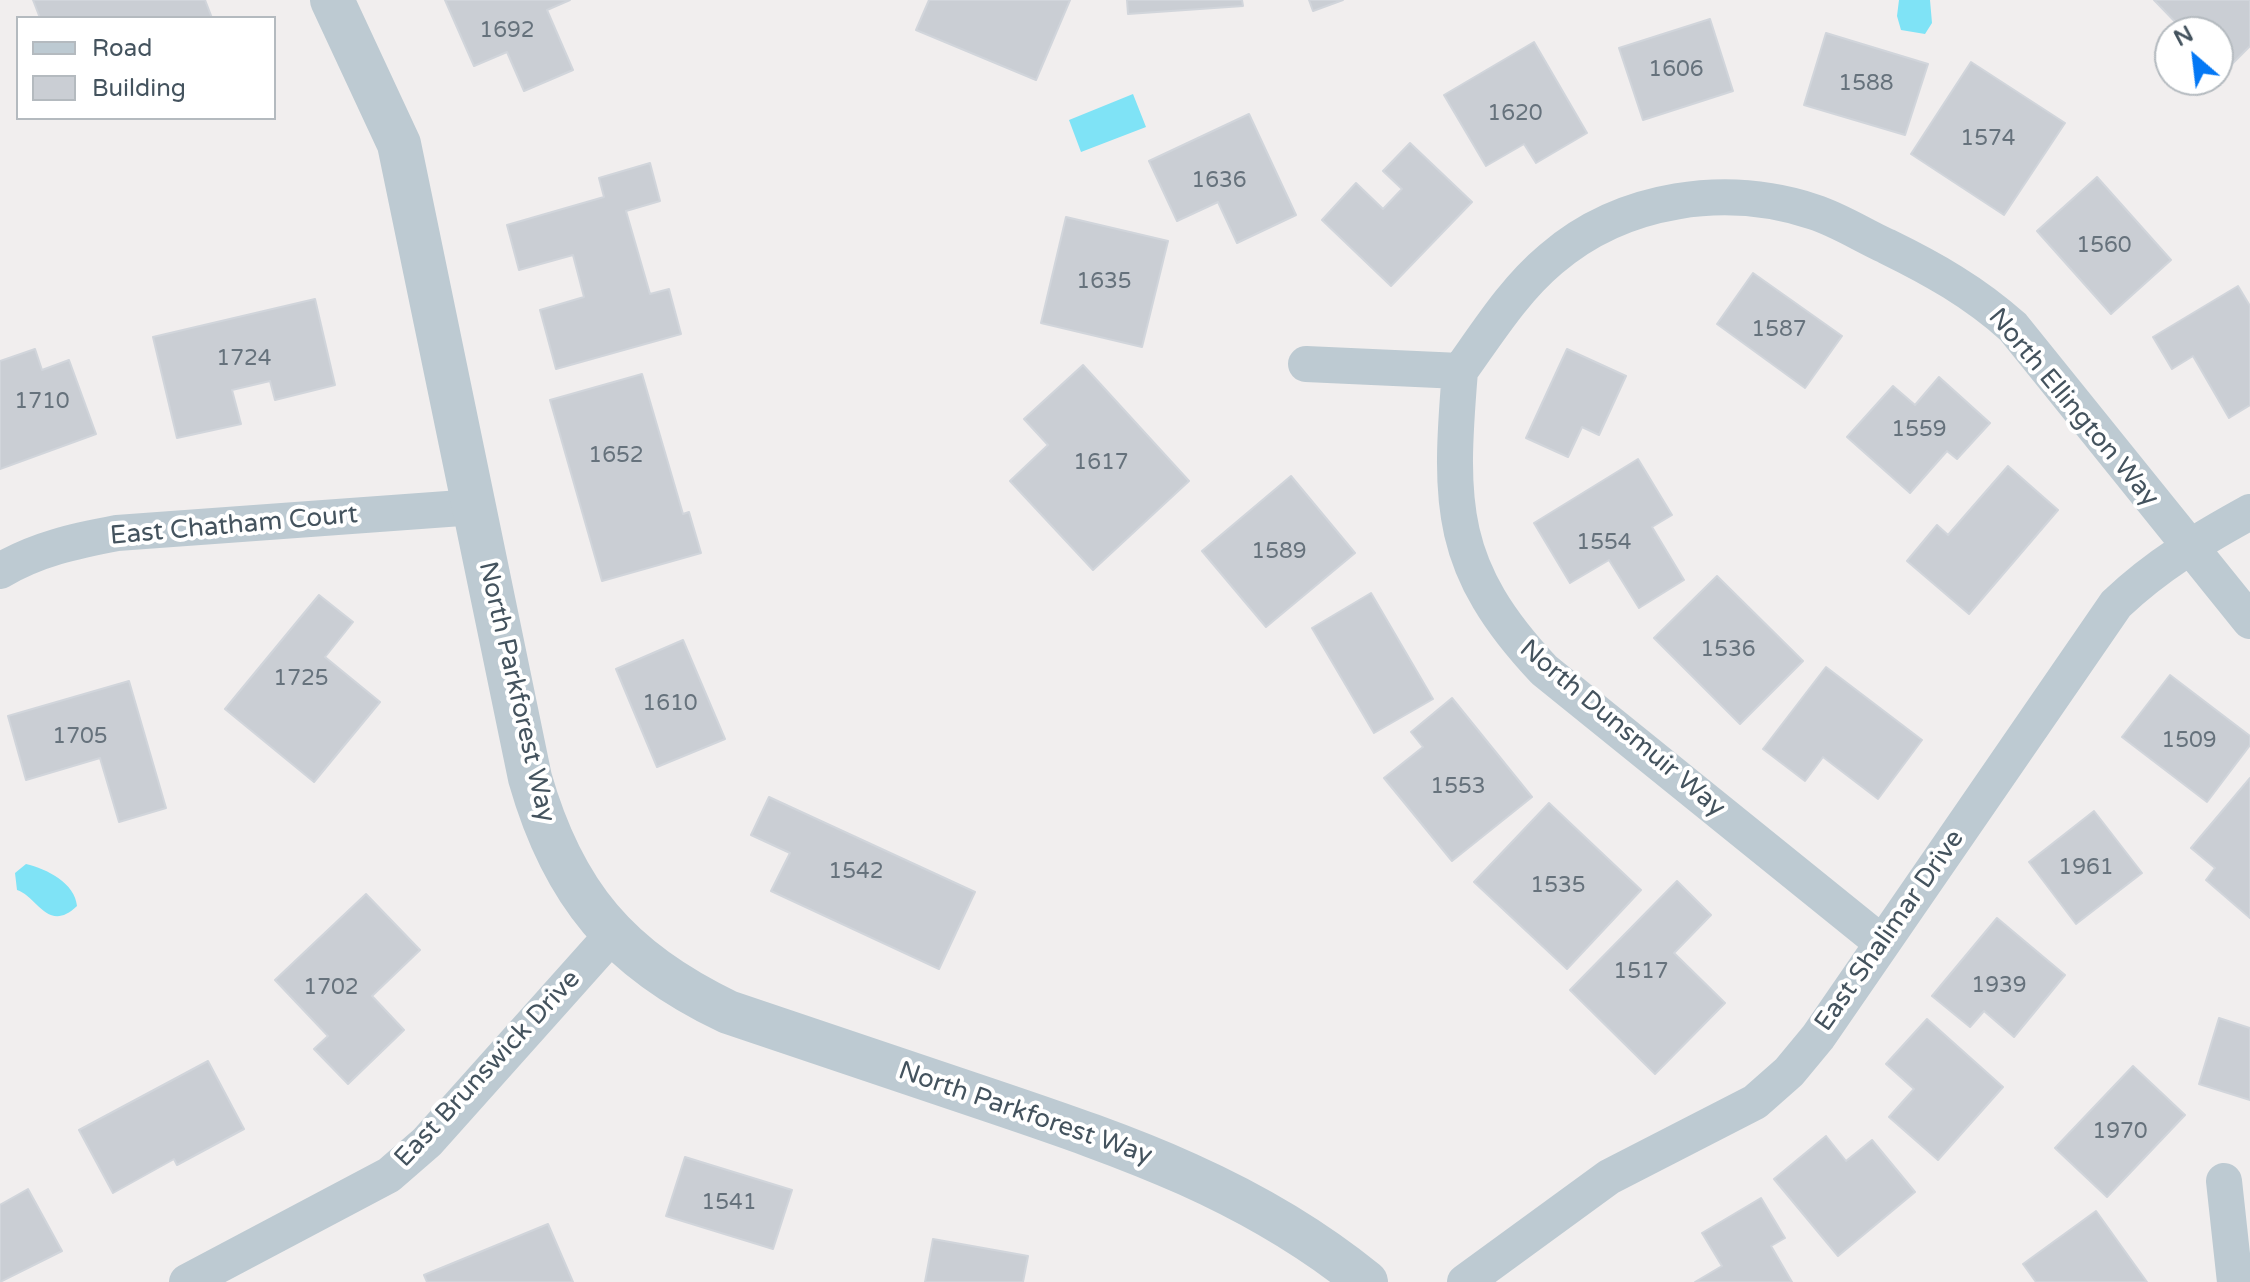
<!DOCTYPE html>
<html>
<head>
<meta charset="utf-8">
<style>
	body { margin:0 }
	#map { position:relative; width:2250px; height:1282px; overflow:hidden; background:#f1eeee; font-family:"Varela Round",sans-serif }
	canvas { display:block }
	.legend { position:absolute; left:16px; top:16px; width:260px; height:104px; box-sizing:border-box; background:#fff; border:2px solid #b4babf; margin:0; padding:10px 14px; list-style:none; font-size:24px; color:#44535e }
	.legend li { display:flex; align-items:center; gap:16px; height:40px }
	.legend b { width:40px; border:2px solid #b4babf }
	.north { position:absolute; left:2154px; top:16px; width:80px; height:80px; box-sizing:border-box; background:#fff; border:2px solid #b4babf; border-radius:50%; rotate:332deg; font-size:22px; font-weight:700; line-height:32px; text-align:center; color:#44535e }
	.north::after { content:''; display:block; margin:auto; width:28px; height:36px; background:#0478f5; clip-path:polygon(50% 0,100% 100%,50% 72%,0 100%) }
</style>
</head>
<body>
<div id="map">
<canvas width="2250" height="1282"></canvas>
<ul class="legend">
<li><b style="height:10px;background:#bdcad2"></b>Road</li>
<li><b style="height:22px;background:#caced4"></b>Building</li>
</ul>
<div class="north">N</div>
</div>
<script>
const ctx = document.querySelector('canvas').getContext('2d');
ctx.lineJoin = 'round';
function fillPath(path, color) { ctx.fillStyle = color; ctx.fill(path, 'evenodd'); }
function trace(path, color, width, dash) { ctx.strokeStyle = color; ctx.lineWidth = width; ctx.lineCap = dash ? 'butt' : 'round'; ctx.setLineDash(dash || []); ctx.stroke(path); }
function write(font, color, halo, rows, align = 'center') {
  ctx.font = font + ' "Varela Round",sans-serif'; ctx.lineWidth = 8; ctx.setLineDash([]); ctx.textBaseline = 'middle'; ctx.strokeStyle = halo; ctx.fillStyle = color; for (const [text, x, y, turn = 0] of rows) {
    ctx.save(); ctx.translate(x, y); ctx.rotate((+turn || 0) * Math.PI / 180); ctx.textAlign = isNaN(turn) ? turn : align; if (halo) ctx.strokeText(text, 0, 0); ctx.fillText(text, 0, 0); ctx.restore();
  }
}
const water = new Path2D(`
	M1899,0H1930L1932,23L1925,34L1901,30L1897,16Z
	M1133,94L1146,127L1081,152L1069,120Z
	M26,864C47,869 75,883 77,906C48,934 37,896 17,890L15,873Z`);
const building = new Path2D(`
	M33,0H205L212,18H40Z
	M445,0H570L547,10L573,70L524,91L507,52L474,66Z
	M929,0H1070L1036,80L916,30Z
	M1127,0H1242L1243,6L1128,14Z
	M1309,0H1343L1313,11Z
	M2154,0H2250V46L2224,72L2218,65V32H2185Z
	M1710,19L1733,91L1643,120L1619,48Z
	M1826,33L1928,64L1905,135L1804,105Z
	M1534,42L1587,133L1536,163L1524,144L1486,166L1444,95Z
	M1971,62L2065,123L2004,215L1911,154Z
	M1249,114L1296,215L1237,243L1218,202L1177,221L1149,161Z
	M1410,143L1472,202L1391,286L1322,220L1356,183L1383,209L1402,189L1383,171Z
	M650,163L660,201L626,211L650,294L669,289L681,334L556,369L540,310L584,297L573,255L519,270L507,225L604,197L599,178Z
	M2097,177L2171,260L2111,314L2037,231Z
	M1066,217L1168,241L1142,347L1041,323Z
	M1753,273L1842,336L1805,388L1717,324Z
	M2238,286L2250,306V405L2229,418L2193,356L2172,369L2153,337Z
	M315,299L335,385L275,400L270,381L232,390L241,424L177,438L153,337Z
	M35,349L42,370L69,360L96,434L0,469V361Z
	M1567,349L1626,376L1599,435L1582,427L1568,457L1526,438Z
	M1083,365L1189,481L1093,570L1010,481L1048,445L1024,419Z
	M642,374L683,514L689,512L701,553L602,581L550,400Z
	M1939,377L1990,423L1957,459L1947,451L1910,493L1847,437L1893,386L1915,405Z
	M1638,459L1672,515L1652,527L1684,580L1639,608L1609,560L1570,583L1534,523Z
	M2008,466L2058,510L1969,614L1907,561L1937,525L1948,535Z
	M1291,476L1355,553L1266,627L1202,551Z
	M1717,576L1803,661L1740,724L1654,638Z
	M1371,593L1433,699L1374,733L1312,628Z
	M319,595L353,622L325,657L380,702L314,782L225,709Z
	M683,640L725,739L657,767L616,669Z
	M1826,667L1922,740L1878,799L1823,757L1805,781L1763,749Z
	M2170,675L2250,736V745L2207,802L2122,737Z
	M129,681L166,808L119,822L100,758L26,780L8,716Z
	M1452,698L1532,797L1452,861L1384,778L1423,747L1411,732Z
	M2250,778V918L2206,880L2215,868L2191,848Z
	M769,797L975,892L939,969L771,891L790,853L751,835Z
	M1549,803L1641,890L1567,969L1474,882Z
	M2094,811L2142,873L2076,924L2029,862Z
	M1677,881L1711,915L1674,953L1725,1003L1655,1074L1570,990Z
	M366,894L420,950L372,996L404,1030L348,1084L314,1049L328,1036L275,980Z
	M1997,918L2065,975L2014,1037L1984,1011L1970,1027L1932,996Z
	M2219,1018L2250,1028V1100L2199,1084Z
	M1927,1019L2003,1087L1938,1160L1889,1117L1914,1089L1886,1064Z
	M208,1061L244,1129L177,1165L174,1159L113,1193L79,1130Z
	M2133,1066L2185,1115L2107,1197L2055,1148Z
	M1826,1136L1846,1161L1872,1140L1915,1192L1838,1256L1774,1179Z
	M685,1157L792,1190L773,1249L666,1216Z
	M28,1189L62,1251L0,1282V1205Z
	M1761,1198L1785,1238L1771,1246L1792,1282H1695L1722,1266L1702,1233Z
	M2096,1211L2147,1282H2036L2023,1264Z
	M548,1224L573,1282H427L424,1275Z
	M933,1239L1028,1256L1023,1282H925Z`);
const minor = new Path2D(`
	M1306,364L1460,371
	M1460,371C1488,332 1514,290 1551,259C1623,197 1727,183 1814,212C1839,220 1862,235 1886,246C1933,269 1974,292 2013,327L2250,621
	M1460,371C1449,504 1448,568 1544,670L1882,943
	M0,571C37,549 75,541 117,533L475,507
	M2224,1181L2235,1282
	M187,1282L389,1175L427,1142L612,935
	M1465,1282L1609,1177L1755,1102L1789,1072L1818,1037L2116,604C2157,565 2201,539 2250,512`);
const tertiary = new Path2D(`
	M332,0L399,144L530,778C563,894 619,960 728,1012C816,1042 904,1072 992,1101C1128,1147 1253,1190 1366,1282`);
const numberNames = [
	["1692",507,31],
	["1606",1676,70],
	["1588",1866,84],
	["1620",1515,114],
	["1574",1988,139],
	["1636",1219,181],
	["1560",2104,246],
	["1635",1104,282],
	["1587",1779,330],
	["1724",244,359],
	["1710",42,402],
	["1559",1919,430],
	["1652",616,456],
	["1617",1101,463],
	["1554",1604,543],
	["1589",1279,552],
	["1536",1728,650],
	["1725",301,679],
	["1610",670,704],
	["1705",80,737],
	["1509",2189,741],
	["1553",1458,787],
	["1961",2086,868],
	["1542",856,872],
	["1535",1558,886],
	["1517",1641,972],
	["1939",1999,986],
	["1702",331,988],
	["1970",2120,1132],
	["1541",729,1203]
];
const streetNames = [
	["North Ellington Way",2073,408,50],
	["East Chatham Court",234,526,-5],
	["North Parkforest Way",516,692,77],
	["North Dunsmuir Way",1622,729,40],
	["East Shalimar Drive",1890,931,-55],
	["East Brunswick Drive",488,1069,-47],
	["North Parkforest Way",1025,1114,19]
];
fillPath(water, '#7fe3f6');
fillPath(building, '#caced4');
trace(building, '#d1d5db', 2);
trace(minor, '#bdcad2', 36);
trace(tertiary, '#bdcad2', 44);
write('22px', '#66727c', null, numberNames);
write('26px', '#44535e', '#fff', streetNames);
</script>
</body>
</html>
